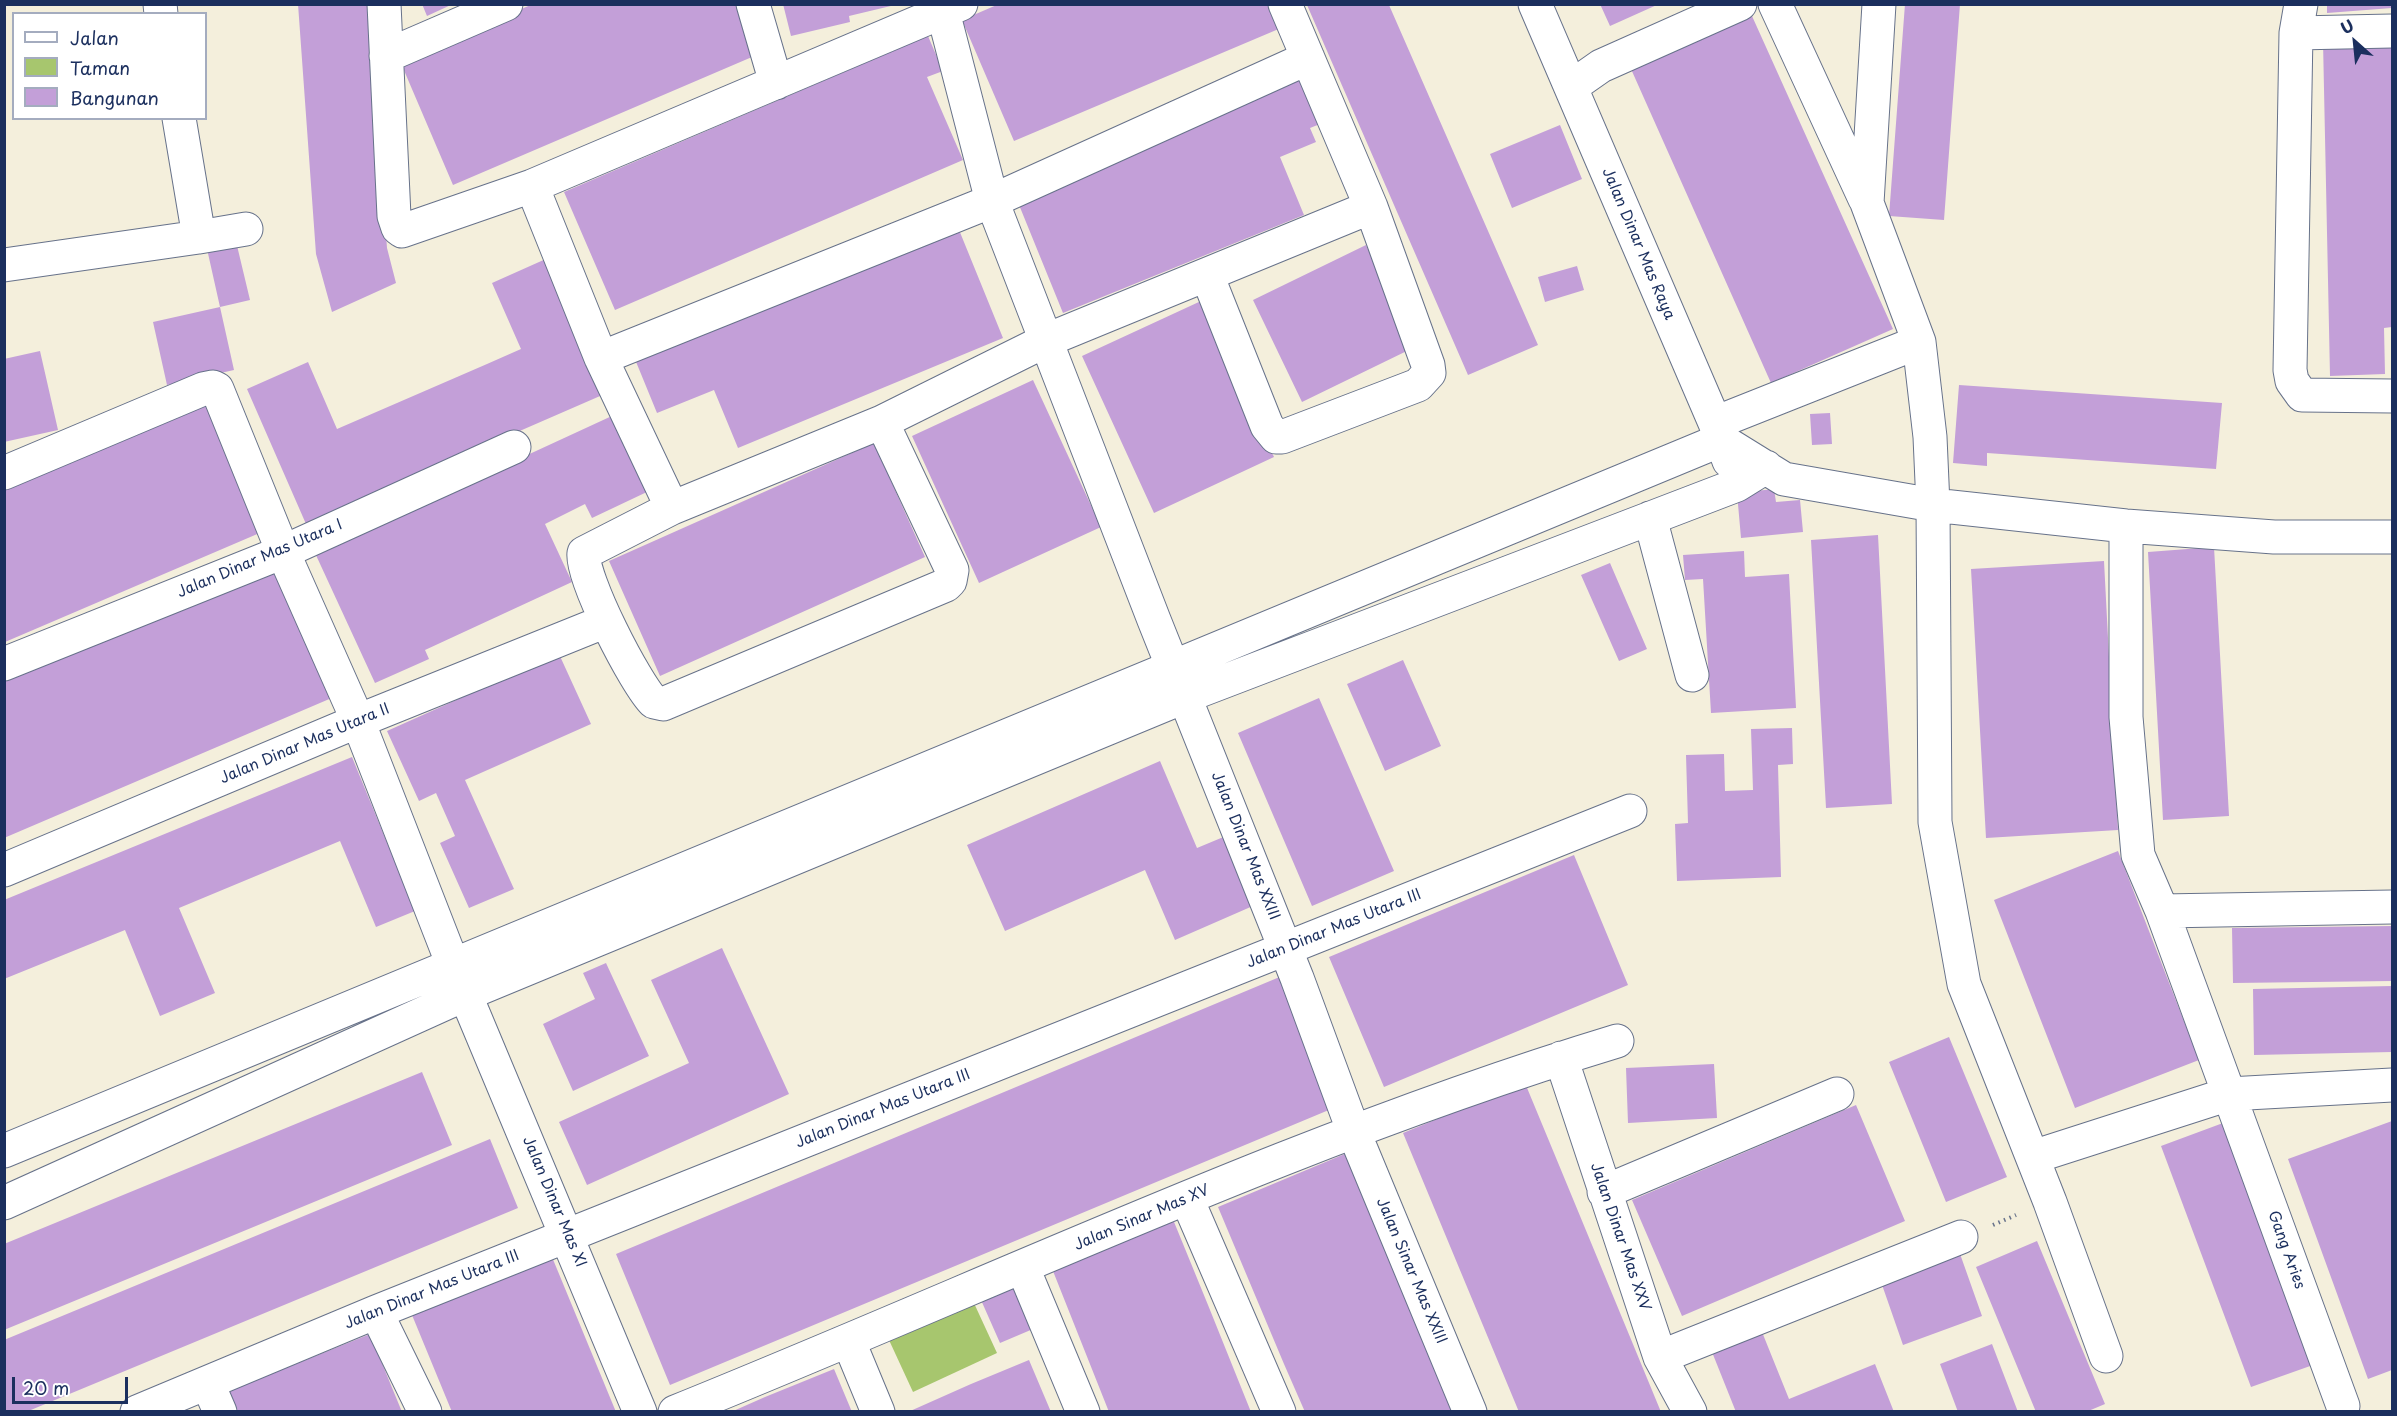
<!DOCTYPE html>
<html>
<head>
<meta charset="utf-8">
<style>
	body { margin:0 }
	#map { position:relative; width:2397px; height:1416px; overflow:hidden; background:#f4efdc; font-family:"Playpen Sans",sans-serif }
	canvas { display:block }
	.frame { position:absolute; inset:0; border:6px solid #1b2f5e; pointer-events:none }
	.legend { position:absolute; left:12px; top:12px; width:195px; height:108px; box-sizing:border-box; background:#fff; border:2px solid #a4acbf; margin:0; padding:8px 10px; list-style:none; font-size:18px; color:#1b2f5e }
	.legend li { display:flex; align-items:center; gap:12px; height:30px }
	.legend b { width:30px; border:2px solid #a4acbf }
	.north { position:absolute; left:2325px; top:12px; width:60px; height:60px; -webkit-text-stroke:4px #fff; paint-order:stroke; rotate:333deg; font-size:16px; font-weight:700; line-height:24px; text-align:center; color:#1b2f5e }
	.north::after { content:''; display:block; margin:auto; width:21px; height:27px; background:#1b2f5e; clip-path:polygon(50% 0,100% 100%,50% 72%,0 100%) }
	.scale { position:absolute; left:12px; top:1377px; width:116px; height:27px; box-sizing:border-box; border:3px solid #1b2f5e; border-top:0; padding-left:8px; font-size:18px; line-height:21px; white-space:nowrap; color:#1b2f5e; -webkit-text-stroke:4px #fff; paint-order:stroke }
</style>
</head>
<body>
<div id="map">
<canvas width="2397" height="1416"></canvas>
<div class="frame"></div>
<ul class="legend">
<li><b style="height:8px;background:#fff"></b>Jalan</li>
<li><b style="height:16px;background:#a7c66e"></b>Taman</li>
<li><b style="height:16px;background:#c39fd8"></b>Bangunan</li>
</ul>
<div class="north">U</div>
<div class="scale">20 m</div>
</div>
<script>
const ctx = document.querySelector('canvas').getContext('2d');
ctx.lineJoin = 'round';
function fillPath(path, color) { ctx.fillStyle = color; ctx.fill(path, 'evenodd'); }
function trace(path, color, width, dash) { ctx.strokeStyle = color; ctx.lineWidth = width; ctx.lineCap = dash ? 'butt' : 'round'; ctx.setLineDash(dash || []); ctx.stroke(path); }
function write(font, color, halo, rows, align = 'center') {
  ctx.font = font + ' "Playpen Sans",sans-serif'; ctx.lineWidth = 5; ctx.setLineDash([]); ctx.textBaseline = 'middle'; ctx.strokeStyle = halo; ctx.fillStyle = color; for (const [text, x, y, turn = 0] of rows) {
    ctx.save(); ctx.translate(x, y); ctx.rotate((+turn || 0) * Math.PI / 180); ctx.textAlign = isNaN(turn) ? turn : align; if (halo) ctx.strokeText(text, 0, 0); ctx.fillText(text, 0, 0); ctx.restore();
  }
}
const green = new Path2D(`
	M973,1301L997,1353L913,1392L889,1340Z`);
const building = new Path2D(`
	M298,4H369L387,248L396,283L332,312L316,254Z
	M422,4H453L427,16Z
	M533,4H738L759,54L453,185L400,61Z
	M783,4H895V5L849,16L850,22L791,36Z
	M999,4H1271L1281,28L1014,141L962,20Z
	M1600,4H1659L1610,26Z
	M1905,4H1960L1944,220L1889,216Z
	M2327,4H2392V8L2327,13Z
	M1307,5H1389L1538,345L1468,375Z
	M1752,16L1893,329L1771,383L1631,69Z
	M928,36L943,71L927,77L963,160L615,310L564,192Z
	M2392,40V327L2384,328L2385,374L2330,376L2323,41Z
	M1305,76L1325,122L1310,128L1316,142L1280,157L1304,215L1063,313L1015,195Z
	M1560,125L1582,179L1512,208L1490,154Z
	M955,220L1003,338L738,448L714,390L657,413L632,352Z
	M234,233L250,300L220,307L205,240Z
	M1366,245L1415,347L1302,402L1253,300Z
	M548,258L607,393L306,524L247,389L308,362L337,429L487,364L521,349L492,283Z
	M1577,266L1584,290L1545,302L1538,277Z
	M1201,301L1274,457L1154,513L1082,356Z
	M220,307L234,370L167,385L153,322Z
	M40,351L58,430L4,442V359Z
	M1033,380L1101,527L979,583L912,436Z
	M1959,385L2222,403L2216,469L1987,453V466L1953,463Z
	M205,401L262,532L5,642V487Z
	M1830,413L1832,444L1812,445L1810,414Z
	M614,415L649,491L592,518L585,504L545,524L572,582L425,650L429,659L375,683L315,553Z
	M874,443L925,557L660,676L609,561Z
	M1774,489L1776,502L1800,500L1803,532L1741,538L1737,493Z
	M1878,535L1892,804L1826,808L1811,540Z
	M2214,547L2229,816L2163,820L2148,552Z
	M1744,551L1745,577L1789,574L1796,708L1711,713L1703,579L1685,580L1683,555Z
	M2104,561L2118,830L1986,838L1971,569Z
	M276,563L334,697L4,838V679Z
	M1610,563L1647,649L1619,661L1581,575Z
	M559,654L591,724L465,780L514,889L469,908L440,843L455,836L436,793L419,801L387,731Z
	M1403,660L1441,746L1385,771L1347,684Z
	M1319,698L1394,871L1312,906L1238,733Z
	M1792,728L1793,764L1778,765L1781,877L1677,881L1675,824L1688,823L1686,755L1724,754L1725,791L1753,790L1751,729Z
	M352,757L415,911L376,927L340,841L179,908L215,993L160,1016L125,930L4,979V900Z
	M1160,761L1197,848L1233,833L1262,902L1175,940L1145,870L1005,931L967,845Z
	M2118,851L2199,1060L2075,1108L1994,900Z
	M1574,855L1628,985L1384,1087L1329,957Z
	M2392,926V981L2233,983L2232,928Z
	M722,948L789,1094L587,1185L559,1122L689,1063L651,980Z
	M606,963L649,1056L573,1091L543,1024L595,999L583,973Z
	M1282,976L1336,1107L670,1385L616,1254Z
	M2392,986V1052L2254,1055L2253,989Z
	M1949,1037L2007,1177L1946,1202L1889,1062Z
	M1714,1064L1717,1118L1628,1123L1626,1068Z
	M422,1072L452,1145L4,1330V1244Z
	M1525,1083L1554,1153L1661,1412H1519L1403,1133Z
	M1856,1105L1905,1221L1682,1316L1632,1200Z
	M2392,1121V1370L2368,1379L2288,1159Z
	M2223,1123L2313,1365L2251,1387L2161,1146Z
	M490,1139L518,1208L26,1412H4V1340Z
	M1347,1153L1457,1412H1305L1284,1364L1218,1207Z
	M1172,1217L1208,1305L1251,1412H1109L1051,1266Z
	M2037,1241L2105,1404L2086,1412H2036L1976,1267Z
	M1959,1251L1982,1316L1903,1345L1880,1279Z
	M552,1257L616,1412H452L412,1315Z
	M1014,1286L1033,1329L1000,1343L981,1300Z
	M1760,1327L1789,1399L1875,1364L1894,1412H1736L1710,1347Z
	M370,1334L402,1412H237L229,1391Z
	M1992,1344L2018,1412H1958L1940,1364Z
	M1029,1360L1051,1412H908L971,1384Z
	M834,1369L852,1412H731L765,1397Z`);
const path = new Path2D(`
	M1993,1225L2016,1215`);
const minor = new Path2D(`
	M160,4L161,14
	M384,4L394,216L398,228L402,231L532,186L961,4
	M753,4L776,83
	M941,4L992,201L1154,620L1297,978L1353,1130L1470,1412
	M1535,4L1715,423L1729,461
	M1775,4L1865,199
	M1879,4L1867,203L1919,342L1930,437L1933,505L1935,822L1964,984L2050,1202L2106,1356
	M2301,4L2296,33L2290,370L2292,381L2302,395L2392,396
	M2296,33L2392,31
	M386,56L506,4
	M1571,87L1601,66L1740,4
	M532,186L601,358L672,508
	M199,237L246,229
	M4,265L199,237L179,118
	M1207,275L1267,426L1276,437H1282L1418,385L1429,373L1428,365L1371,207L1285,4
	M601,358L992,201L1308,58
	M882,422L952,570L950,581L946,585L663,704L654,702C636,685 580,576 584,553L672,508Z
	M882,422L1047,340L1371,207
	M1715,423L1919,342
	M4,473L203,389L213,387L217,389L283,552L358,721L453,965L640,1412
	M1650,518L1692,675
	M2126,526V717L2138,855L2162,911L2343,1406
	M4,664L283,552L514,447
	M4,870L358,721L606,621
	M2162,911L2392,907
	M1561,1058L1660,1357L1690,1412
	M4,1151L1721,440L1784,479L1933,505L2126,526L2274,537H2392
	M2033,1157L2229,1094L2392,1085
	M1604,1192L1837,1094
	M1187,1199L1279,1412
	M4,1203L466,994L1186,696L1737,485L1766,467
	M1023,1268L1083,1412
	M376,1312L425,1412
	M849,1342L878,1412
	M1660,1357L1961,1237
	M208,1384L220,1412
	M137,1412L376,1312L1630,811
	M675,1412C988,1286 1294,1139 1617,1041`);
const streetNames = [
	["Jalan Dinar Mas Raya",1638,244,67],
	["Jalan Dinar Mas Utara I",260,559,-23],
	["Jalan Dinar Mas Utara II",305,744,-23],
	["Jalan Dinar Mas XXIII",1245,846,68],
	["Jalan Dinar Mas Utara III",1334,929,-22],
	["Jalan Dinar Mas Utara III",883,1109,-22],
	["Jalan Dinar Mas XI",554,1202,67],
	["Jalan Sinar Mas XV",1142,1218,-23],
	["Jalan Dinar Mas XXV",1620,1237,71],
	["Gang Aries",2286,1250,70],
	["Jalan Sinar Mas XXIII",1411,1271,67],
	["Jalan Dinar Mas Utara III",432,1290,-22]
];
fillPath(green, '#a7c66e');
fillPath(building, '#c39fd8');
trace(minor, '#67728a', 35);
trace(path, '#67728a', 4, [1.5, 4.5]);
trace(minor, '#fff', 33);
write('15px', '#1b2f5e', '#fff', streetNames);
</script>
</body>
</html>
